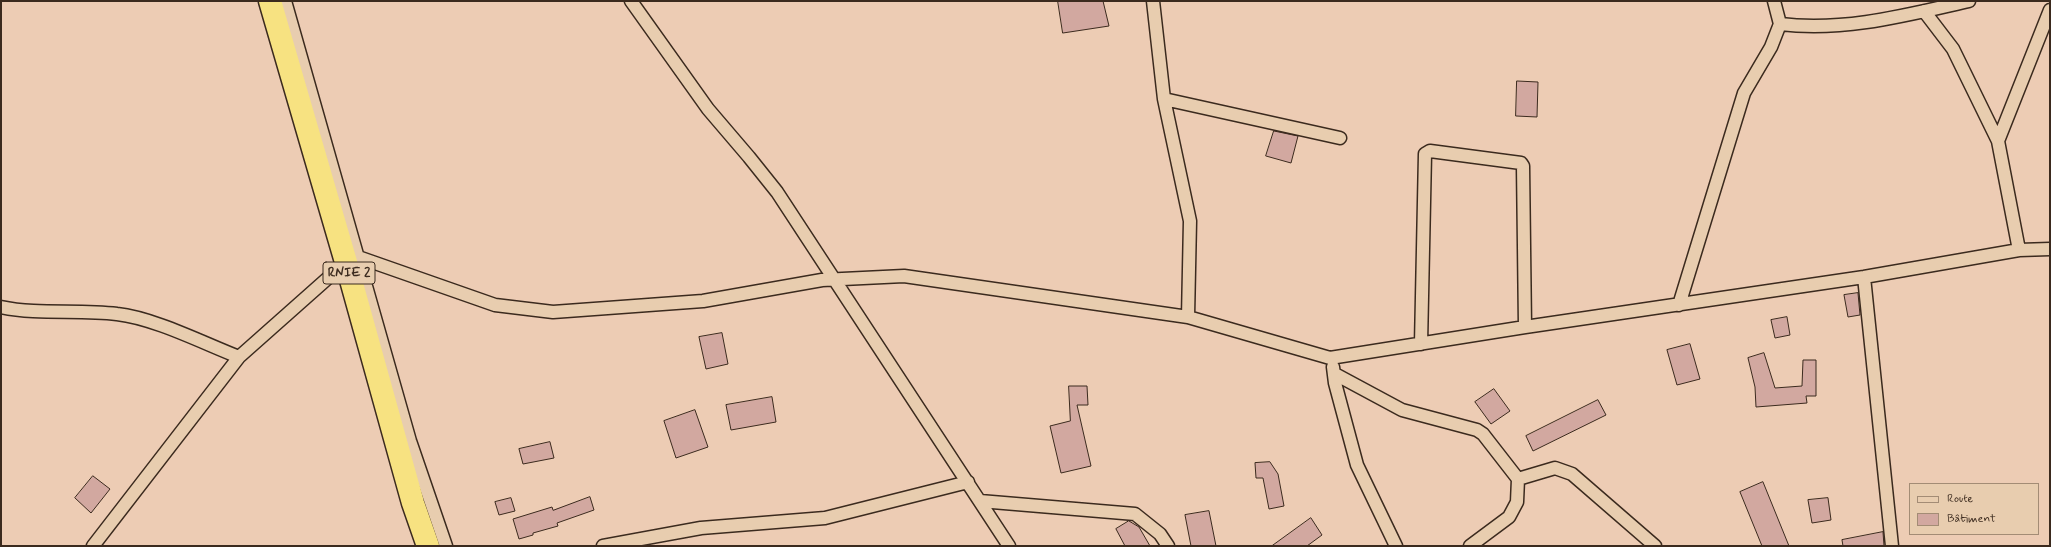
<!DOCTYPE html>
<html>
<head>
<meta charset="utf-8">
<style>
	body { margin:0 }
	#map { position:relative; width:2051px; height:547px; overflow:hidden; background:#edccb4; font-family:Mynerve,sans-serif }
	canvas { display:block }
	.frame { position:absolute; inset:0; border:2px solid #3b2a1e; pointer-events:none }
	.legend { position:absolute; left:1909px; top:483px; width:130px; height:52px; box-sizing:border-box; background:#e8cdaf; border:1px solid #a38c75; margin:0; padding:5px 7px; list-style:none; font-size:12px; color:#3b2a1e }
	.legend li { display:flex; align-items:center; gap:8px; height:20px }
	.legend b { width:20px; border:1px solid #a38c75 }
</style>
</head>
<body>
<div id="map">
<canvas width="2051" height="547"></canvas>
<div class="frame"></div>
<ul class="legend">
<li><b style="height:5px;background:#e8cdaf"></b>Route</li>
<li><b style="height:11px;background:#d2a8a0"></b>Bâtiment</li>
</ul>
</div>
<script>
const ctx = document.querySelector('canvas').getContext('2d');
ctx.lineJoin = 'round';
function fillPath(path, color) { ctx.fillStyle = color; ctx.fill(path, 'evenodd'); }
function trace(path, color, width, dash) { ctx.strokeStyle = color; ctx.lineWidth = width; ctx.lineCap = dash ? 'butt' : 'round'; ctx.setLineDash(dash || []); ctx.stroke(path); }
function write(font, color, halo, rows, align = 'center') {
  ctx.font = font + ' Mynerve,sans-serif'; ctx.lineWidth = 3.5; ctx.setLineDash([]); ctx.textBaseline = 'middle'; ctx.strokeStyle = halo; ctx.fillStyle = color; for (const [text, x, y, turn = 0] of rows) {
    ctx.save(); ctx.translate(x, y); ctx.rotate((+turn || 0) * Math.PI / 180); ctx.textAlign = isNaN(turn) ? turn : align; if (halo) ctx.strokeText(text, 0, 0); ctx.fillText(text, 0, 0); ctx.restore();
  }
}
const building = new Path2D(`
	M1058,1H1103L1109,26L1063,33Z
	M1517,81L1538,82L1537,117L1516,116Z
	M1274,131L1298,136L1291,163L1266,156Z
	M1858,293L1860,315L1848,317L1844,295Z
	M1787,317L1790,335L1775,338L1771,320Z
	M722,333L728,364L706,369L699,337Z
	M1690,344L1700,379L1677,385L1667,350Z
	M1764,353L1775,388L1802,386L1803,360H1816V396H1806L1807,403L1756,407L1755,387L1748,358Z
	M1069,386H1087L1088,405H1077L1091,466L1061,473L1050,426L1070,421Z
	M1494,389L1510,411L1491,424L1475,402Z
	M772,397L776,422L731,430L726,405Z
	M1598,400L1606,415L1533,451L1526,436Z
	M695,410L708,447L676,458L664,421Z
	M550,442L554,458L523,464L519,449Z
	M1270,462L1278,474L1284,506L1269,509L1263,478H1256L1255,463Z
	M93,476L110,489L91,513L75,498Z
	M1763,482L1789,546H1762L1740,492Z
	M590,497L594,510L557,523L558,526L533,533V535L519,539L513,519L552,507L553,510Z
	M511,498L515,511L499,515L495,502Z
	M1828,498L1831,520L1812,523L1808,500Z
	M1209,511L1216,546H1191L1185,515Z
	M1311,518L1322,535L1307,546H1272Z
	M1129,521L1139,527L1150,546H1125L1116,529Z
	M1883,532L1884,546H1843L1842,540Z`);
const street = new Path2D(`
	M285,1L410,441L446,546
	M631,1L708,109L749,157L777,192L1009,546
	M1153,1L1164,99L1190,221L1188,317
	M1924,11L1953,49L1998,141L2019,250
	M1780,24C1844,32 1907,15 1969,1
	M1164,99L1340,138
	M1998,141L2050,10
	M1864,277L1892,546
	M1679,305L1744,93L1771,47L1780,24L1774,1
	M1,307C39,315 79,309 117,314C154,318 203,343 239,357
	M1421,344L1425,154L1430,151L1521,163L1523,166L1525,327
	M1333,367L1335,383L1357,465L1396,546
	M1335,374L1402,410L1477,430L1483,434L1518,479L1517,502L1509,517L1470,546
	M1518,479L1555,468L1572,474L1655,546
	M980,501L1135,514L1160,534L1168,546
	M93,546L239,357L346,262L358,257L495,305L553,312L703,301L822,280L904,276L1188,317L1330,358L1525,327L1864,277L2019,250L2050,249
	M603,546L701,528L825,518L968,482`);
const highway = new Path2D(`
	M270,1L346,262L413,503L428,546`);
const shields = [
	[349,273,52]
];
const shieldNames = [
	["RNIE 2",349,273]
];
fillPath(building, '#d2a8a0');
trace(building, '#3b2a1e', 1);
trace(street, '#3b2a1e', 15);
trace(highway, '#3b2a1e', 25);
trace(street, '#e8cdaf', 12);
trace(highway, '#f7e281', 22);
for (const [x, y, w] of shields) { const box = new Path2D(); box.roundRect(x - w / 2, y - 11, w, 22, 3); ctx.fillStyle = '#e8cdaf'; ctx.fill(box); trace(box, '#3b2a1e', 1); }
write('bold 13px', '#3b2a1e', null, shieldNames);
</script>
</body>
</html>
